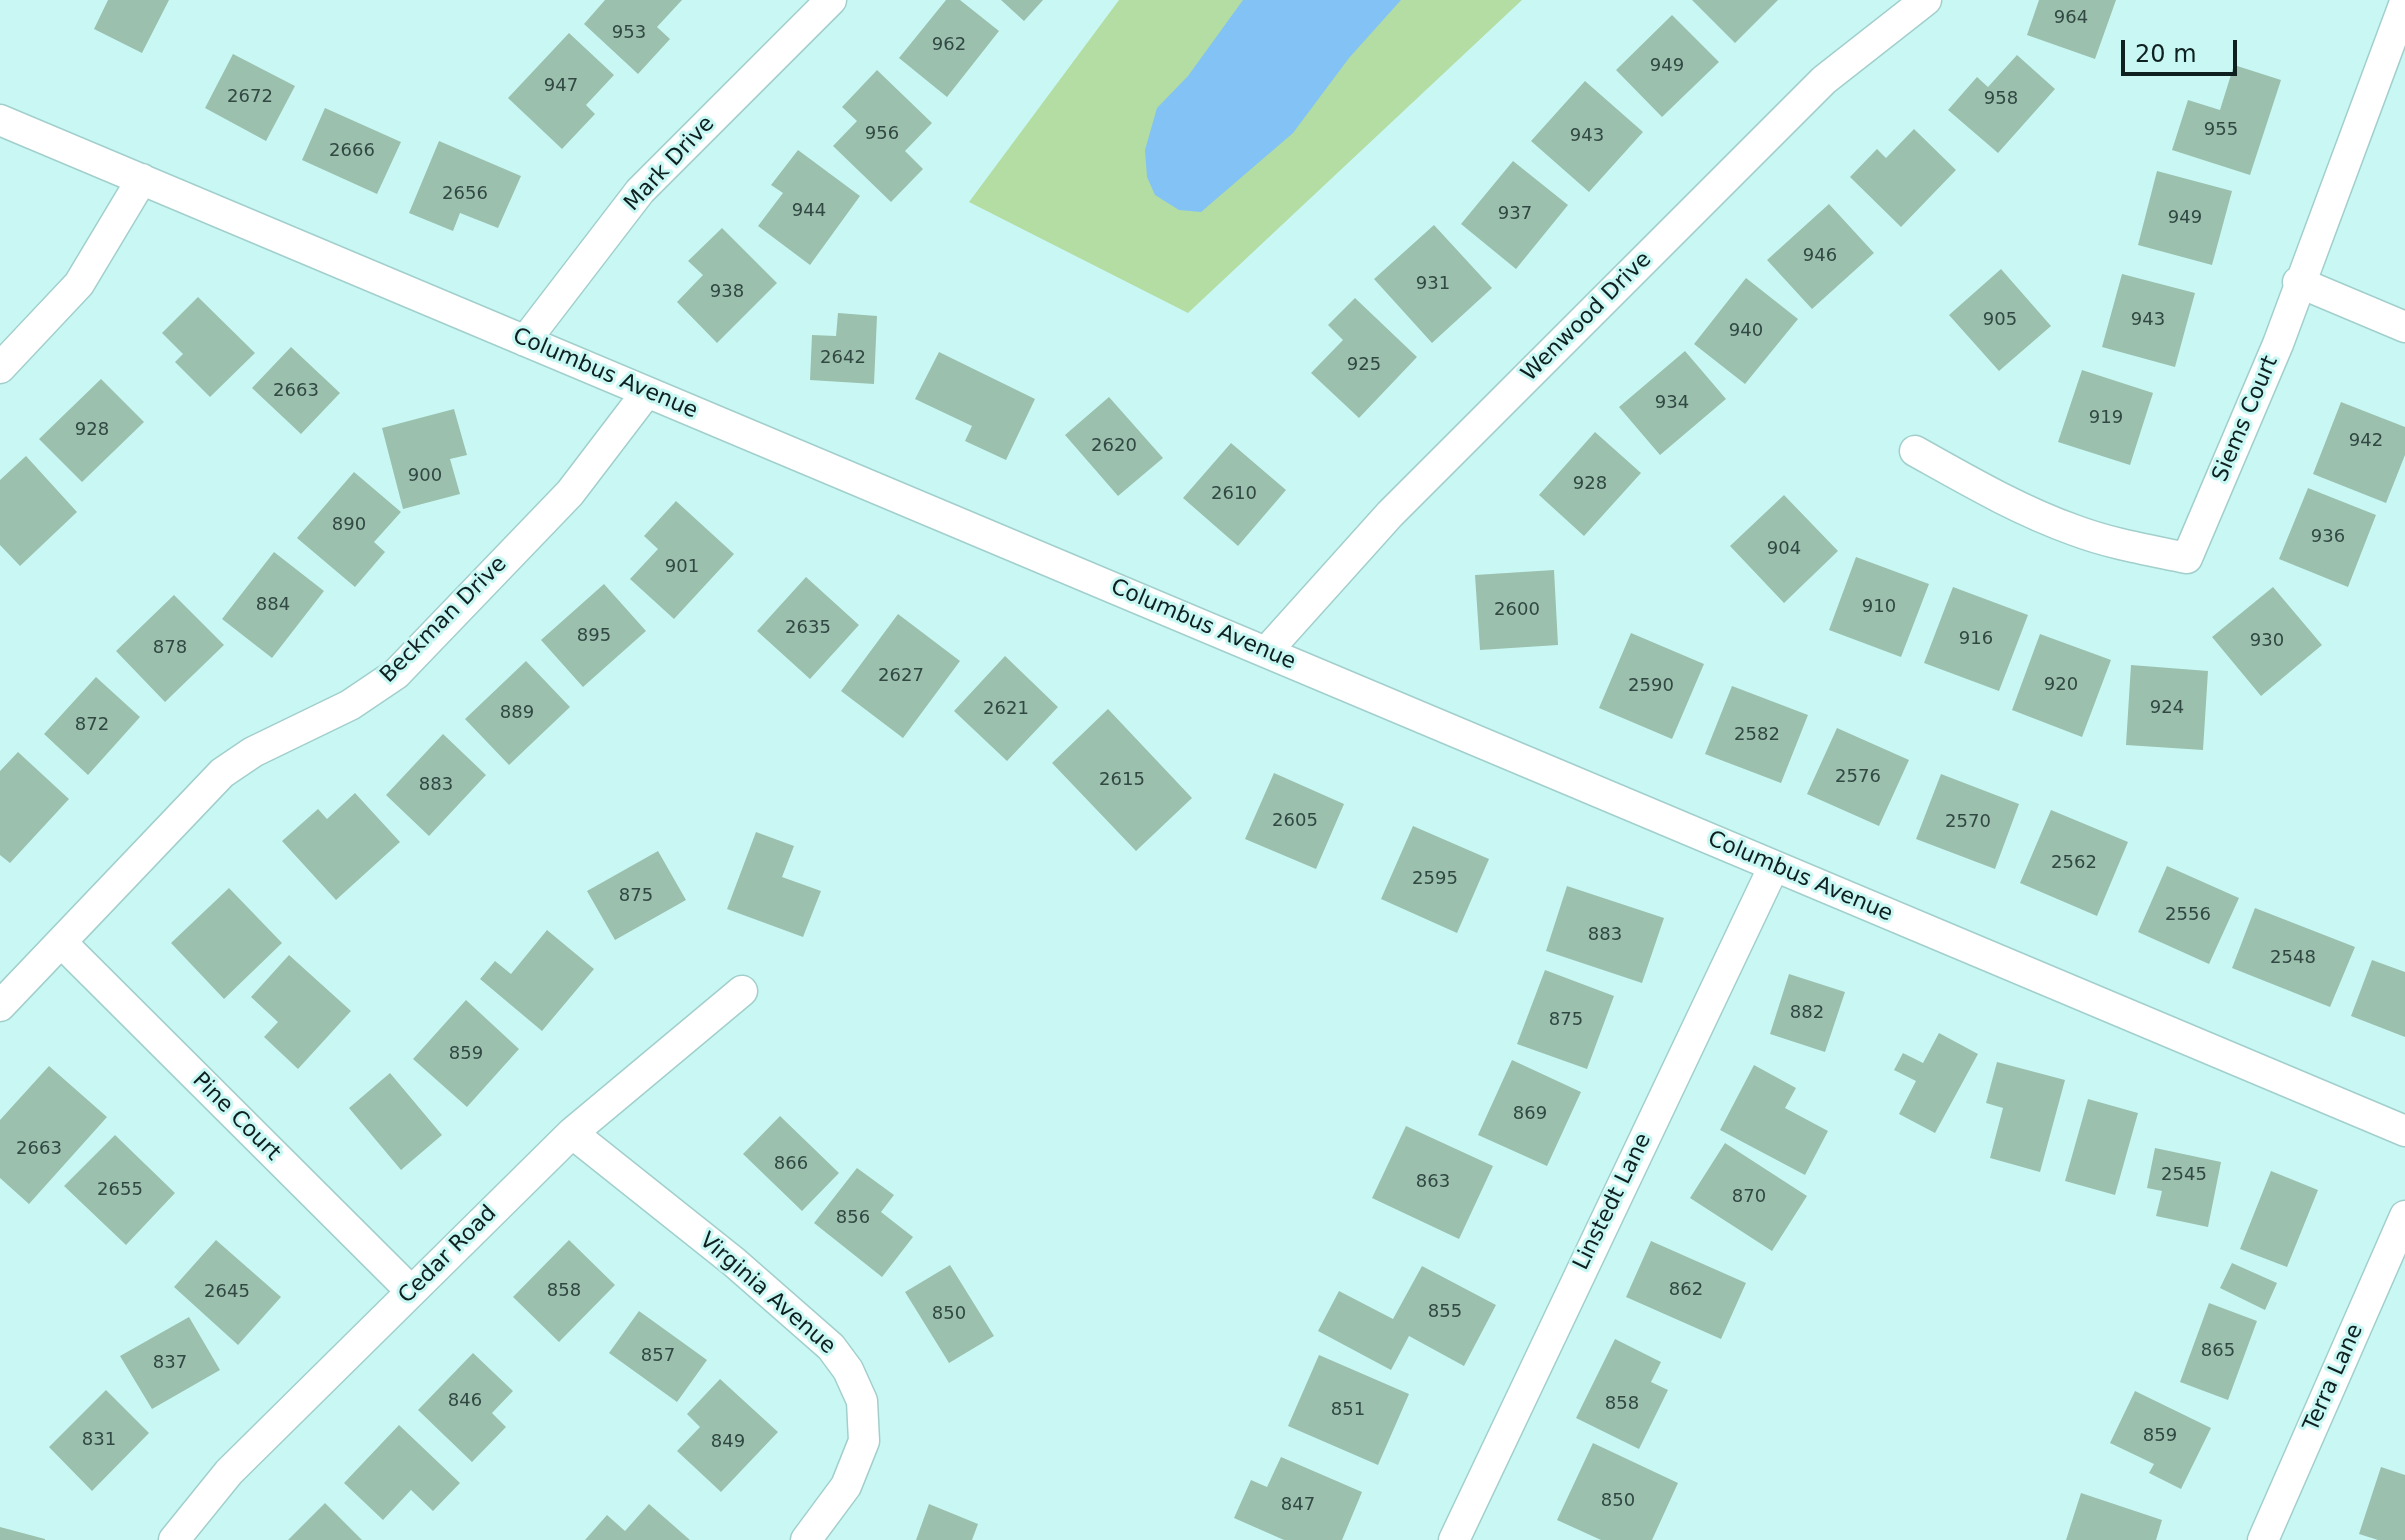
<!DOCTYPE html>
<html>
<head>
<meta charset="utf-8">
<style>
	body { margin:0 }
	#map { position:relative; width:2405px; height:1540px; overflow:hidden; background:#c9f8f4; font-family:"DejaVu Sans",sans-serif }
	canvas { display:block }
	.scale { position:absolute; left:2121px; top:40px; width:116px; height:36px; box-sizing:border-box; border:4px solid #0e201f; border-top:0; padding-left:10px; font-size:24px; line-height:28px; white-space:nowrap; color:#0e201f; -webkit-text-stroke:6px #c9f8f4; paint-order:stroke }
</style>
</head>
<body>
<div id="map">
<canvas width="2405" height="1540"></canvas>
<div class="scale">20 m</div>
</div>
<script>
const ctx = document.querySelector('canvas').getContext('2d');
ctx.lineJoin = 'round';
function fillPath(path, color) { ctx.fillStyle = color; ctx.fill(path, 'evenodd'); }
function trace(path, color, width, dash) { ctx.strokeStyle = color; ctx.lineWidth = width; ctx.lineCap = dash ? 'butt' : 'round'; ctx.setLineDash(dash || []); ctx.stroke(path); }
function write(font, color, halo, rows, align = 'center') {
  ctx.font = font + ' "DejaVu Sans",sans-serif'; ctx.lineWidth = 6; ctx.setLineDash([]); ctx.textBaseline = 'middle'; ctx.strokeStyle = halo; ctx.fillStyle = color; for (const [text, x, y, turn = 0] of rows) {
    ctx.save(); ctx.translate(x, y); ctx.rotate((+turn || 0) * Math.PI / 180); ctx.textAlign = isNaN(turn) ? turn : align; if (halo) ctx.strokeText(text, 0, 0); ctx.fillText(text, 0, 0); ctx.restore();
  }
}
const green = new Path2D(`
	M1119,0H1522L1188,313L969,202Z`);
const water = new Path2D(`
	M1243,0H1401L1349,58L1293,133L1201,212L1179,210L1155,195L1147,177L1145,150L1157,108L1188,76Z`);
const building = new Path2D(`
	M108,0H169L142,53L94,29Z
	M605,0H682L657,27L670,39L638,74L584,24Z
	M946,0H960L999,31L947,97L899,58Z
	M1001,0H1043L1024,21Z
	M1692,0H1778L1735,43Z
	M2039,0H2116L2095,59L2027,35Z
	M1672,15L1719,62L1662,117L1616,70Z
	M569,33L614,75L586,105L595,114L562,149L508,98Z
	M233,54L295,86L266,141L205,108Z
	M2017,55L2055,89L1998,153L1948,110L1977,77L1988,87Z
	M2234,65L2281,80L2250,175L2172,150L2188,100L2220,110Z
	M877,70L932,123L905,151L923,169L891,202L833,146L857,121L842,107Z
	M1585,81L1643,132L1589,192L1531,141Z
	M325,108L401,142L377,194L302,160Z
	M1914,129L1956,170L1901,227L1850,177L1877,149L1886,158Z
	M439,141L521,176L498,228L460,213L453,231L409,213Z
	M798,150L860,196L810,265L758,226L783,193L771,185Z
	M1513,161L1568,205L1516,269L1461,224Z
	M2157,171L2232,191L2212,265L2138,245Z
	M1829,204L1874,253L1812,309L1767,260Z
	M1434,225L1492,288L1432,343L1374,279Z
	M722,228L777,283L717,343L677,302L703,275L688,261Z
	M2001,269L2051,326L1999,371L1949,315Z
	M2122,274L2195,293L2175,367L2102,347Z
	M1746,278L1798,319L1745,384L1694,344Z
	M198,297L255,353L210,397L175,362L183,354L162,333Z
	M1355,298L1417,357L1359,418L1311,373L1343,340L1328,325Z
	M838,313L877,316L874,384L810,380L812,335L836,336Z
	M291,347L340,393L301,434L252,388Z
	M1685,351L1726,399L1660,455L1619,407Z
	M939,352L1035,399L1006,460L965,441L972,426L915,399Z
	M2082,370L2153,393L2130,465L2058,442Z
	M101,379L144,422L82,482L39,439Z
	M1109,397L1163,458L1118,496L1065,435Z
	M2341,402L2405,427V455L2386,503L2313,474Z
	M454,409L467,455L450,459L460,494L403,509L382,428Z
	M1595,432L1641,473L1584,536L1539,495Z
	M1231,443L1286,490L1238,546L1183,498Z
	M26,456L77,512L20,566L0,545V480Z
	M354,472L401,512L374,542L385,552L355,587L297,538Z
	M2308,488L2376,515L2348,587L2279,559Z
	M1784,495L1838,551L1784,603L1730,546Z
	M676,501L734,554L674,619L630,579L658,549L644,536Z
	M274,552L324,591L272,658L222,619Z
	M1856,557L1929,584L1901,657L1829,630Z
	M1554,570L1558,645L1480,650L1475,575Z
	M806,577L859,625L810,679L757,631Z
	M604,584L646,631L583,687L541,640Z
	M1953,587L2028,615L1999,691L1924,663Z
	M2273,587L2322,645L2261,696L2212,637Z
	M174,595L224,645L165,702L116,651Z
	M898,614L960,661L903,738L841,691Z
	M1631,633L1704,664L1672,739L1599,708Z
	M2040,634L2111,660L2082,737L2012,710Z
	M1005,656L1058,707L1007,761L954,711Z
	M526,661L570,707L509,765L465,719Z
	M2131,665L2208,671L2203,750L2126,745Z
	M96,677L140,717L88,775L44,734Z
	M1732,686L1808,715L1781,783L1705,754Z
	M1108,709L1192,798L1136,851L1052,763Z
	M1837,728L1909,760L1879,826L1807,794Z
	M443,734L486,775L429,836L386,795Z
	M18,752L69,799L10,863L0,855V771Z
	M1274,773L1344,804L1316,869L1245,839Z
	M1941,774L2019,804L1995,869L1916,839Z
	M355,793L400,842L336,900L282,841L318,809L327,819Z
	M2051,810L2128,842L2097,916L2020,883Z
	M1413,826L1489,859L1457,933L1381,899Z
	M756,832L794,846L782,877L821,891L803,937L727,909Z
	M658,851L686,900L615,940L587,891Z
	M2167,866L2239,898L2209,964L2138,932Z
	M1567,886L1664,918L1642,983L1546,951Z
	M229,888L282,943L224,999L171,943Z
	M2255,908L2355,947L2330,1007L2232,968Z
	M547,930L594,969L542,1031L480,979L495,961L511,974Z
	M289,955L351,1011L298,1069L264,1037L278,1022L251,997Z
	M2372,960L2405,972V1037L2351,1016Z
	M1545,970L1614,996L1587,1069L1517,1044Z
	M1789,974L1845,992L1825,1052L1770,1034Z
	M466,1000L519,1049L467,1107L413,1059Z
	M1939,1033L1978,1054L1935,1133L1899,1114L1916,1081L1894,1070L1903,1053L1923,1063Z
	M1512,1060L1581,1092L1547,1166L1478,1135Z
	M1997,1062L2065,1080L2040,1172L1990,1158L2003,1108L1986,1103Z
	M1754,1065L1796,1088L1785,1108L1828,1131L1805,1175L1720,1130Z
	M49,1066L107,1117L29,1204L0,1178V1120Z
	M390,1073L442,1135L401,1170L349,1108Z
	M2088,1099L2138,1113L2115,1195L2065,1181Z
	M780,1116L839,1173L802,1211L743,1154Z
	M1406,1126L1493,1166L1459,1239L1372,1198Z
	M115,1135L175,1193L126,1245L64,1186Z
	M1725,1143L1807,1196L1772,1251L1690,1198Z
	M2155,1148L2221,1162L2208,1227L2156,1216L2162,1191L2147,1188Z
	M857,1168L894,1195L881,1212L913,1237L882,1277L814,1223Z
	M2271,1171L2318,1190L2287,1267L2240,1249Z
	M216,1240L281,1297L238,1345L174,1287Z
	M569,1240L615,1285L559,1342L513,1297Z
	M1651,1241L1746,1283L1721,1339L1626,1297Z
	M2232,1263L2277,1283L2265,1310L2220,1288Z
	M950,1265L994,1336L949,1363L905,1292Z
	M1422,1266L1496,1305L1464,1366L1409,1336L1391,1370L1318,1331L1339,1291L1393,1319Z
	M2209,1303L2257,1321L2228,1400L2180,1382Z
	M639,1311L707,1360L677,1402L609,1353Z
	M189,1317L220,1370L152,1409L120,1356Z
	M1615,1339L1661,1362L1651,1382L1668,1390L1639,1449L1576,1418Z
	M473,1353L513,1391L492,1413L506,1427L472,1462L418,1410Z
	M1319,1355L1409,1394L1378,1465L1288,1426Z
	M720,1379L778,1432L721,1492L677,1451L700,1427L687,1414Z
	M106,1390L149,1433L92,1491L49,1447Z
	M2135,1391L2211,1428L2181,1489L2149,1473L2154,1464L2110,1443Z
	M399,1425L460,1483L433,1511L411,1490L383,1520L344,1483Z
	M1593,1443L1678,1483L1652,1540H1601L1557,1520Z
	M1281,1457L1362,1492L1342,1540H1284L1234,1518L1251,1480L1267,1487Z
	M2381,1467L2405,1475V1540H2378L2359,1534Z
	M2081,1493L2162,1520L2156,1540H2066Z
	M325,1503L362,1540H288Z
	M649,1504L690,1540H585L607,1515L625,1531Z
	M929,1504L978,1524L972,1540H916Z
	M0,1527L45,1539V1540H0Z`);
const minor = new Path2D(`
	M0,120L2405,1131
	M2298,282L2405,327
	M525,341L640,191L831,0
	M0,368L79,284L142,179
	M1915,451C1967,480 2018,510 2074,530C2111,544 2149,550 2187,558L2278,344L2405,2
	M1266,652L1390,514L1824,80L1926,0
	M61,942L411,1291
	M0,1006L222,773L253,752L350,705L396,674L570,493L647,392
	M572,1133L734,1262L831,1347L848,1370L862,1401L864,1441L846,1486L806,1540
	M174,1540L229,1472L572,1133L742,991
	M1454,1540L1774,866
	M2263,1540L2405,1216`);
const numberNames = [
	["964",2071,18],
	["953",629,33],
	["962",949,45],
	["949",1667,66],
	["947",561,86],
	["2672",250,97],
	["958",2001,99],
	["955",2221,130],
	["956",882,134],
	["943",1587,136],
	["2666",352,151],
	["2656",465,194],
	["944",809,211],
	["937",1515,214],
	["949",2185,218],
	["946",1820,256],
	["931",1433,284],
	["938",727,292],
	["905",2000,320],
	["943",2148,320],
	["940",1746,331],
	["2642",843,358],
	["925",1364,365],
	["2663",296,391],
	["934",1672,403],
	["919",2106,418],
	["928",92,430],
	["942",2366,441],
	["2620",1114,446],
	["900",425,476],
	["928",1590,484],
	["2610",1234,494],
	["890",349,525],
	["936",2328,537],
	["904",1784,549],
	["901",682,567],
	["884",273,605],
	["910",1879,607],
	["2600",1517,610],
	["2635",808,628],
	["895",594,636],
	["916",1976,639],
	["930",2267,641],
	["878",170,648],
	["2627",901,676],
	["920",2061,685],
	["2590",1651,686],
	["924",2167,708],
	["2621",1006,709],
	["889",517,713],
	["872",92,725],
	["2582",1757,735],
	["2576",1858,777],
	["2615",1122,780],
	["883",436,785],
	["2605",1295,821],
	["2570",1968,822],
	["2562",2074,863],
	["2595",1435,879],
	["875",636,896],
	["2556",2188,915],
	["883",1605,935],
	["2548",2293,958],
	["882",1807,1013],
	["875",1566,1020],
	["859",466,1054],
	["869",1530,1114],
	["2663",39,1149],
	["866",791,1164],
	["2545",2184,1175],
	["863",1433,1182],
	["2655",120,1190],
	["870",1749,1197],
	["856",853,1218],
	["862",1686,1290],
	["858",564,1291],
	["2645",227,1292],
	["855",1445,1312],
	["850",949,1314],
	["865",2218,1351],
	["857",658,1356],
	["837",170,1363],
	["846",465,1401],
	["858",1622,1404],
	["851",1348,1410],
	["859",2160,1436],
	["831",99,1440],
	["849",728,1442],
	["850",1618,1501],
	["847",1298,1505]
];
const streetNames = [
	["Mark Drive",670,164,-47],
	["Wenwood Drive",1587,317,-45],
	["Columbus Avenue",605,374,23],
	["Siems Court",2246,419,-67],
	["Beckman Drive",444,620,-45],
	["Columbus Avenue",1203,625,23],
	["Columbus Avenue",1800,877,23],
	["Pine Court",236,1117,45],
	["Linstedt Lane",1613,1202,-64],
	["Cedar Road",448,1255,-45],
	["Virginia Avenue",767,1294,41],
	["Terra Lane",2334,1378,-66]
];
fillPath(green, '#b3dda3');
fillPath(water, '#83c2f4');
fillPath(building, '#9bc0ae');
trace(minor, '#a2cfcc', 33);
trace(minor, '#fff', 30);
write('18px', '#314843', null, numberNames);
write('22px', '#0e201f', '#c9f8f4', streetNames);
</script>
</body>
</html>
